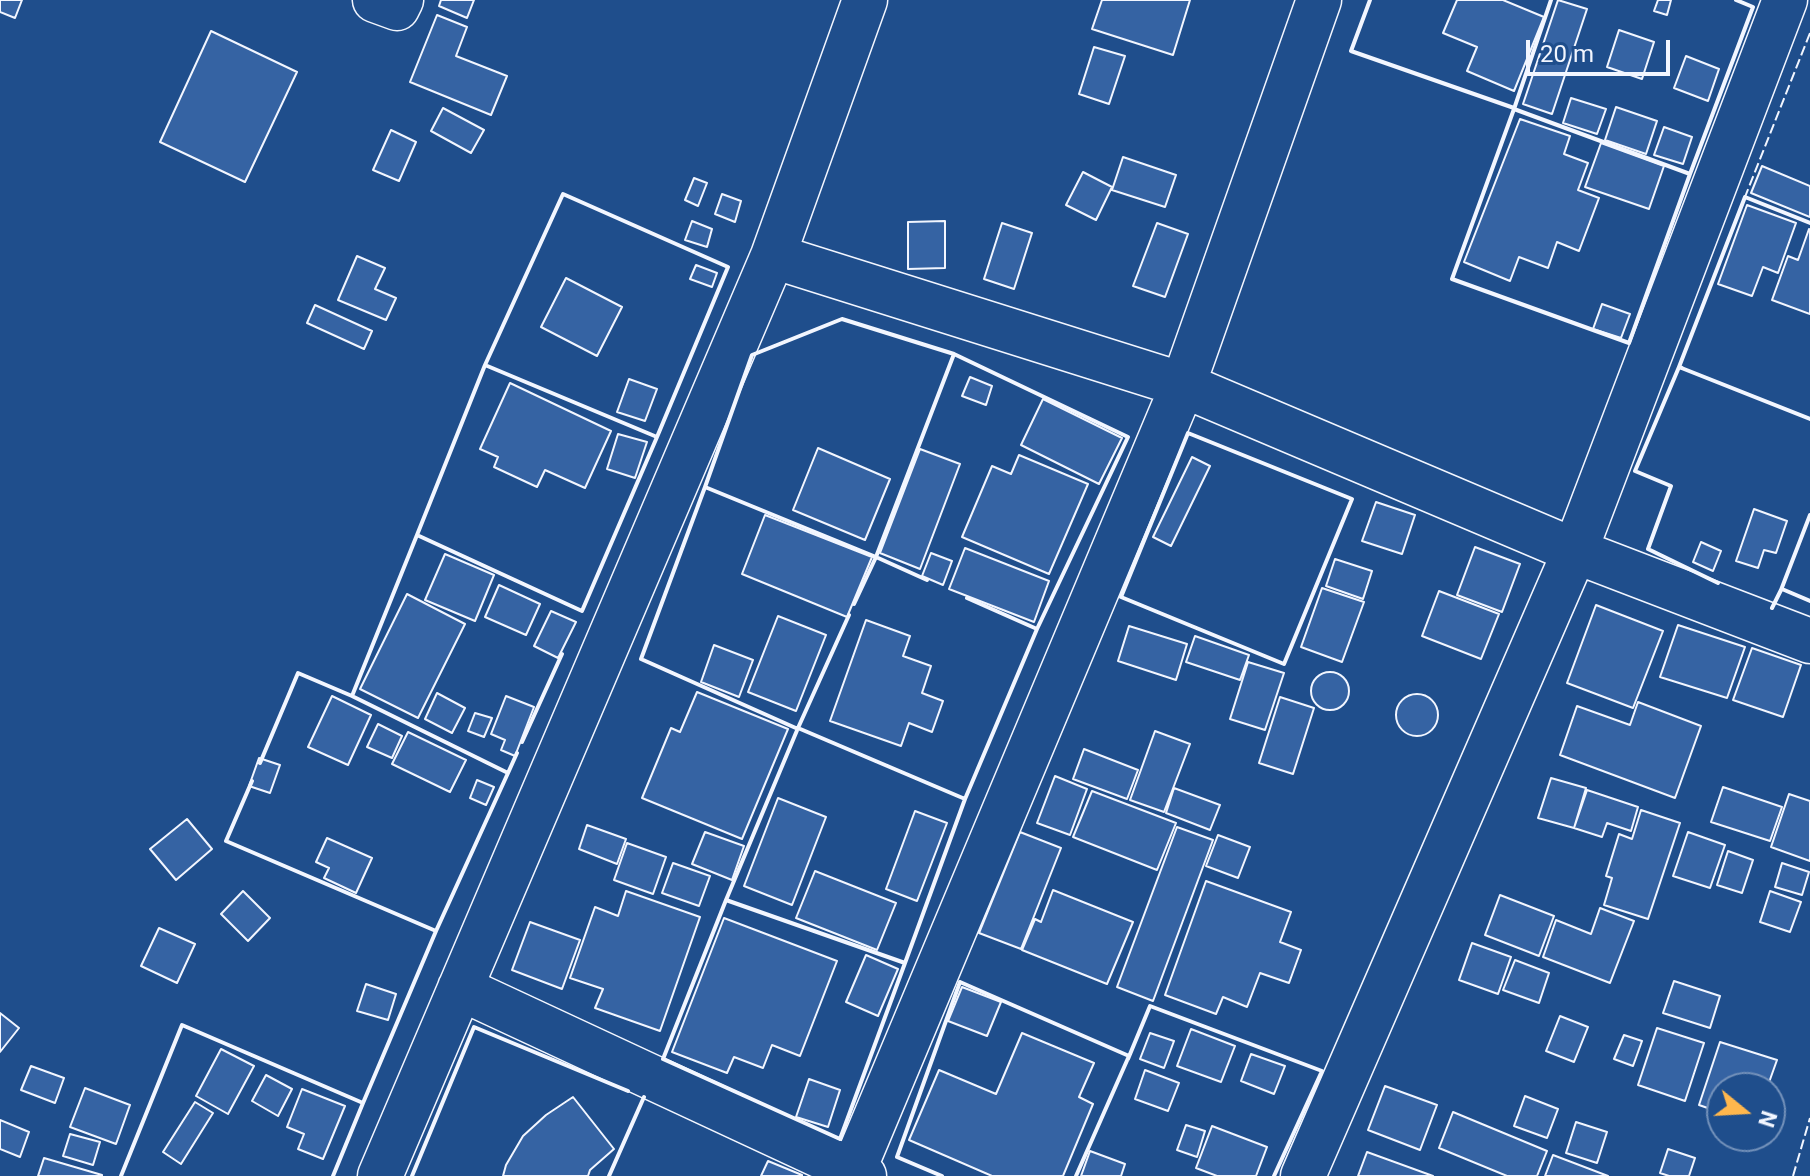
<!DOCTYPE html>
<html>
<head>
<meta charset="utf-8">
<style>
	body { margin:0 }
	#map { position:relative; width:1810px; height:1176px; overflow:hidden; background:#1f4e8c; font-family:Roboto,sans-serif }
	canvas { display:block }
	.north { position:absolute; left:1706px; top:1072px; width:80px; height:80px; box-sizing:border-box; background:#1f4e8c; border:2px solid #7391ba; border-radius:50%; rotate:108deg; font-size:22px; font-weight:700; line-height:32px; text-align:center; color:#f2f6ff }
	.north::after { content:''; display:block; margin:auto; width:28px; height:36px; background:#ffb74d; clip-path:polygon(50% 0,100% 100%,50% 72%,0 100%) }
	.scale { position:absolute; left:1526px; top:40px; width:144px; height:36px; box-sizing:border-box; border:4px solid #f2f6ff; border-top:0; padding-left:10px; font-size:24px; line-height:28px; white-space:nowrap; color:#f2f6ff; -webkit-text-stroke:6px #1f4e8c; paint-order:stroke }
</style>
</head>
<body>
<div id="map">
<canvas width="1810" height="1176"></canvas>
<div class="north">N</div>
<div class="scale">20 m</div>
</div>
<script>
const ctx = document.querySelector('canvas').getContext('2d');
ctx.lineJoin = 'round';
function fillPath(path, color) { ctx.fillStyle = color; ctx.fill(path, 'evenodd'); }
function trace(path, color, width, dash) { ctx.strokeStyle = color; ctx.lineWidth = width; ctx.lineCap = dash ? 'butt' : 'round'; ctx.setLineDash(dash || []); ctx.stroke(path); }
const building = new Path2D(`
	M0,0H22L15,18L0,12Z
	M441,0H474L467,18L439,6Z
	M1102,0H1190L1173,55L1092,29Z
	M1457,0H1503L1544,17L1514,91L1467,71L1477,47L1443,33Z
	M1558,0L1587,9L1552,114L1523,104Z
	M1658,0H1671L1667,15L1654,11Z
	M437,15L467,27L456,56L507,76L491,115L410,82Z
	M1619,30L1654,42L1642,79L1607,67Z
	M211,31L297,72L245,182L160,142Z
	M1094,47L1125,56L1109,104L1079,94Z
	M1686,56L1719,69L1708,101L1674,88Z
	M1571,98L1606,109L1597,134L1563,123Z
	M1616,107L1657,121L1646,154L1605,140Z
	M443,108L484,130L471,153L431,131Z
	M1520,119L1570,136L1564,154L1588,163L1578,190L1599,198L1579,251L1557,242L1548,268L1519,257L1510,281L1464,262Z
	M1664,127L1692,137L1683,164L1654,155Z
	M391,130L416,142L399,181L373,170Z
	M1601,143L1664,166L1649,209L1585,187Z
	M1123,157L1176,175L1165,207L1112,190Z
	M1762,166L1810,186V217L1751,193Z
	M1083,172L1112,187L1096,220L1066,205Z
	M694,178L707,183L698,206L685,200Z
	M722,194L741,201L735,222L715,214Z
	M1747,205L1796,223L1778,273L1763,267L1752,296L1718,284Z
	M692,221L712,229L707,247L685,240Z
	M945,221V268L908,269V222Z
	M1002,223L1032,233L1014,289L984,279Z
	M1157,223L1188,234L1165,297L1133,286Z
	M1809,229L1810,230V314L1772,300L1788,256L1798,260Z
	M357,256L385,268L375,289L396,298L386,320L338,300Z
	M696,265L717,273L712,287L690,279Z
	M566,278L622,307L597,356L541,327Z
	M1602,304L1630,314L1621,338L1593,329Z
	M315,305L372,331L364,349L307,323Z
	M970,377L992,386L986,405L962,396Z
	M629,379L657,389L645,421L617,412Z
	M510,383L611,431L585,488L545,470L537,487L494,467L498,457L480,449Z
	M1043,399L1122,438L1099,484L1021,445Z
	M618,434L647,442L635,478L607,469Z
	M818,448L890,479L865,540L793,510Z
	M920,449L960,464L920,569L880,553Z
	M1019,455L1088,484L1049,574L962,537L992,466L1011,474Z
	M1192,457L1210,466L1171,546L1153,537Z
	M1376,502L1415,515L1402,554L1362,541Z
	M1754,509L1787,521L1776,553L1764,550L1758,568L1736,561Z
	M765,515L872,557L847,617L742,574Z
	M1701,542L1721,551L1713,571L1693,562Z
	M1475,547L1520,564L1502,612L1457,595Z
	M965,548L1049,581L1034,622L949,589Z
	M931,553L952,561L943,585L922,576Z
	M445,554L494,575L475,621L425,600Z
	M1335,559L1372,571L1363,599L1326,586Z
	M499,585L540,604L526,635L485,617Z
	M1322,588L1364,602L1342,662L1301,647Z
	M1439,591L1499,614L1481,659L1422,636Z
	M407,594L465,624L418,718L360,689Z
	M1596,605L1663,631L1633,708L1567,683Z
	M551,611L576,622L558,658L534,646Z
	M778,616L826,635L796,711L748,692Z
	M866,620L910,636L903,656L931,666L922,693L943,701L932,732L909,723L901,746L830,721Z
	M1678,625L1745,647L1727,698L1660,677Z
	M1129,626L1187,644L1176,680L1118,661Z
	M1195,636L1249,655L1240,680L1186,662Z
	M714,645L753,660L739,697L701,682Z
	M1752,648L1801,665L1783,717L1733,700Z
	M1248,662L1284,673L1265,730L1230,719Z
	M1311 691a19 19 0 1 1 38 0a19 19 0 1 1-38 0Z
	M697,692L788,729L742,839L642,798L671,728L680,732Z
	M437,693L465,708L452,733L425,719Z
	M1396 715a21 21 0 1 1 42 0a21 21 0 1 1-42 0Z
	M332,696L371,715L348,765L308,747Z
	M506,696L534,707L515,756L501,750L505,740L491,734Z
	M1280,697L1314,708L1293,774L1259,763Z
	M1638,702L1701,726L1675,798L1560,755L1577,706L1630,725Z
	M475,713L492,718L484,737L468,731Z
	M378,724L402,736L392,758L367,747Z
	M1155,731L1190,744L1164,812L1130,800Z
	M408,732L466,760L450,792L392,764Z
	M1084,749L1138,770L1127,799L1073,779Z
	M259,758L280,765L270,793L249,786Z
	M1055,776L1087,789L1070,835L1037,823Z
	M1551,778L1586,788L1574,828L1538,818Z
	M477,780L494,787L486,805L470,798Z
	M1723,787L1782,807L1770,841L1711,822Z
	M1174,788L1220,805L1210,830L1166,813Z
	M1587,790L1638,807L1631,831L1607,823L1602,837L1574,828Z
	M1092,791L1176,823L1157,870L1073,837Z
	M1789,794L1810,801V861L1771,847Z
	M778,798L826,817L792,905L744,886Z
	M1641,810L1680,823L1648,919L1604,905L1612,878L1606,876L1619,834L1632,839Z
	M915,811L947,823L917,901L886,889Z
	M187,819L212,849L176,880L150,849Z
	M587,825L626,839L617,864L579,849Z
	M1177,827L1213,840L1153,1001L1117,987Z
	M705,832L744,846L732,880L692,864Z
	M1020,832L1061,848L1021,949L979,933Z
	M1688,832L1725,845L1710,888L1673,876Z
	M1218,835L1250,847L1238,878L1206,866Z
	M327,838L372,858L356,893L324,878L329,868L316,862Z
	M627,843L666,857L653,894L614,880Z
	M1728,851L1753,860L1742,893L1717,885Z
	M673,863L710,876L699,906L662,893Z
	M1782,863L1809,872L1802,895L1775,887Z
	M815,871L896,903L877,950L796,918Z
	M1206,881L1291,912L1280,942L1301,950L1289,983L1260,973L1247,1007L1223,997L1216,1014L1165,995Z
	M1053,890L1133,922L1107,984L1022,950L1035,919L1041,922Z
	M243,891L270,918L248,941L221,914Z
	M626,891L700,917L660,1031L595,1008L603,989L570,978L595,907L618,916Z
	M1770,891L1801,902L1790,932L1760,922Z
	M1500,895L1554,916L1539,956L1485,935Z
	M1600,908L1634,921L1610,983L1543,957L1556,920L1591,934Z
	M724,918L837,961L800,1056L772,1045L763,1068L734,1057L727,1073L672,1052Z
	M530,922L580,940L562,989L512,970Z
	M159,928L195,944L177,983L141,966Z
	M1472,943L1511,957L1498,994L1459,980Z
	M866,955L898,969L878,1016L846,1002Z
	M1515,960L1549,973L1539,1003L1503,990Z
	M1674,981L1720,996L1710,1028L1663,1013Z
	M366,984L396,994L388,1020L357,1011Z
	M962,987L1001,1002L987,1036L948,1021Z
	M0,1013L19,1028L0,1052Z
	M1560,1016L1588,1027L1574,1062L1546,1051Z
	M1657,1028L1704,1043L1685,1101L1638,1085Z
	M1191,1029L1235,1046L1221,1082L1177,1066Z
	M1022,1033L1094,1063L1079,1097L1093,1104L1063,1176H992L909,1140L939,1070L996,1094Z
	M1150,1033L1174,1041L1164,1068L1140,1059Z
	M1624,1035L1642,1041L1633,1066L1614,1059Z
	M1720,1042L1777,1060L1767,1088H1722V1113L1699,1105Z
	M221,1049L254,1066L228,1114L196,1096Z
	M1251,1054L1285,1066L1274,1094L1241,1081Z
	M31,1066L64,1078L55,1103L21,1090Z
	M1145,1070L1179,1083L1168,1111L1135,1099Z
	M266,1075L292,1089L278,1116L252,1101Z
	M809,1079L840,1090L828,1127L796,1117Z
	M1385,1086L1437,1105L1420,1150L1368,1130Z
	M85,1088L130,1105L116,1144L70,1127Z
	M302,1089L345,1106L323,1159L298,1149L304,1134L287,1127Z
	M1525,1096L1558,1109L1547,1138L1514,1126Z
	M573,1097L614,1149L590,1170L588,1176H503L506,1165L523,1136L546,1115Z
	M195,1102L213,1113L181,1164L163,1152Z
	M1453,1112L1547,1151L1537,1176H1507L1439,1148Z
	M0,1120L29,1132L20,1157L0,1149Z
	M1576,1122L1607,1132L1597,1163L1566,1153Z
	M1186,1125L1205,1131L1197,1157L1177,1150Z
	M1212,1126L1267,1147L1256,1176H1217L1196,1168Z
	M70,1134L100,1142L93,1165L63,1156Z
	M1668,1149L1695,1158L1689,1176H1669L1660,1173Z
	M1090,1151L1125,1164L1121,1176H1081Z
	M1367,1152L1433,1176H1358Z
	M1553,1155L1608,1176H1545Z
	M44,1158L102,1175V1176H38Z
	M768,1161L802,1175V1176H761Z`);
const minor = new Path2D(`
	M375,0L397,8L401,0
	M773,256L1183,385L1575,551L1810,641
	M460,988L864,1176
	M380,1176L773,256L865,0
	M851,1176L1183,385L1319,0
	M1303,1176L1575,551L1785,0`);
const fence = new Path2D(`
	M1810,33L1745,197L1810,223
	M1793,1176L1810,1118`);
const wall = new Path2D(`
	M1370,0L1351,51L1514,108
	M1514,109L1690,174L1629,343L1452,279Z
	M1514,109L1551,0
	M1687,173L1690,174L1753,7L1736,0
	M563,194L728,267L657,437L485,365Z
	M842,319L954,354L876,557L705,487L752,355Z
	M485,365L417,535L582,611L657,437
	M1682,368L1679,367L1745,197L1810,223
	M1188,433L1352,499L1284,664L1121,597Z
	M417,535L352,696L508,773L517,753
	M876,557L927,580
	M876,557L927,580
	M1718,583L1648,549L1671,486L1635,471L1679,367L1810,419
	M1782,589L1810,601
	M854,604L876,557L954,354L1128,437L1037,629L967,598
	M1772,608L1781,590L1810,515
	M849,615L798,728L965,799L1037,629L967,598
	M798,728L726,900L905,963L965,799L964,798
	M798,729L641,659L705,487L854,548
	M522,742L562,654
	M260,763L298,673L352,696
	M252,781L226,841L436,931L508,773
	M726,900L905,963L840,1139L663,1059Z
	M1128,1059L1150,1006L1322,1071L1274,1176
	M363,1103L436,931
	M121,1176L182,1025L363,1103L333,1176
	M412,1176L474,1027L628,1091
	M609,1176L644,1097
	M942,1176L897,1157L960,982L1129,1056L1076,1176`);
fillPath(building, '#3563a3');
trace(building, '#f2f6ff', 2);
trace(minor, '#f2f6ff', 47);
trace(minor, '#1f4e8c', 44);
trace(fence, '#f2f6ff', 2, [10, 4]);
trace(wall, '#f2f6ff', 4);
</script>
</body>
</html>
